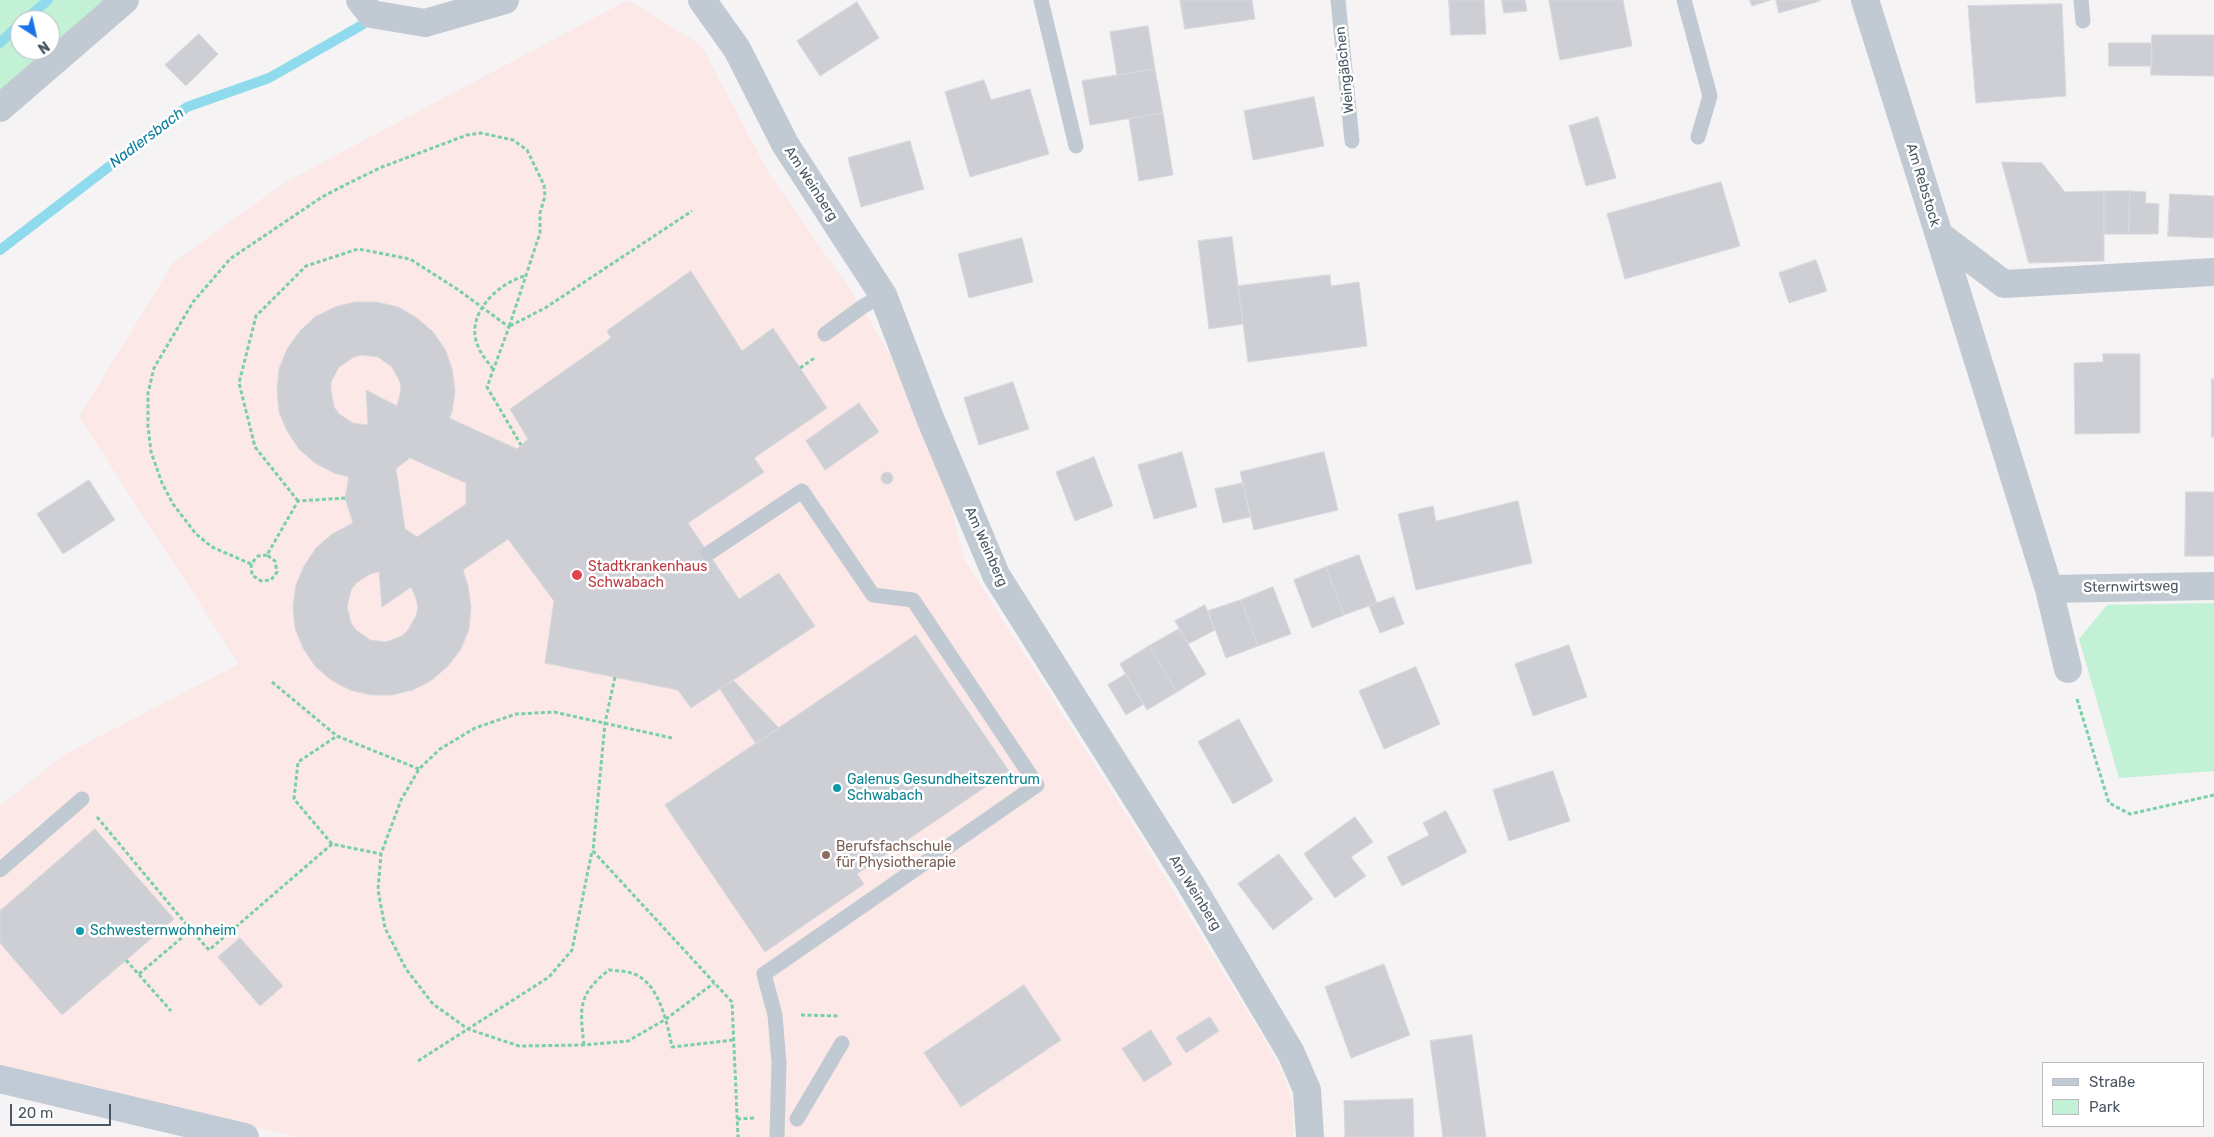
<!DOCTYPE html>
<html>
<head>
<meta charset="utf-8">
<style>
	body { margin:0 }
	#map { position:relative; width:2214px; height:1137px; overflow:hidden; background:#f5f3f3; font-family:Rubik,sans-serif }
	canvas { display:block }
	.legend { position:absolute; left:2042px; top:1062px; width:162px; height:65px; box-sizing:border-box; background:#fff; border:1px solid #b7bbc0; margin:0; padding:6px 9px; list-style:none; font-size:15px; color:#4a5661 }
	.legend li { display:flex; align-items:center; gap:10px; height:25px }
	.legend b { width:25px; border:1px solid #b7bbc0 }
	.north { position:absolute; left:10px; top:10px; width:50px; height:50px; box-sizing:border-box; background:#fff; border:1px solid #b7bbc0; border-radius:50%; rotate:145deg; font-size:14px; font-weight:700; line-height:20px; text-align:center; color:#4a5661 }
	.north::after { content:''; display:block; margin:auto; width:18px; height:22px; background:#1a73e8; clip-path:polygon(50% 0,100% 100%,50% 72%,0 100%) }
	.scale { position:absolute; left:10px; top:1104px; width:101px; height:22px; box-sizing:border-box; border:2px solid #4a5661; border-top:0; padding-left:6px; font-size:15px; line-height:18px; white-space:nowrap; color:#4a5661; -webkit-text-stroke:4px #fff; paint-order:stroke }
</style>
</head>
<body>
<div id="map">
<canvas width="2214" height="1137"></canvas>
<ul class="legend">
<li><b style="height:6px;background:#c1cbd6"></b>Straße</li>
<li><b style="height:14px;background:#c3f1d5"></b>Park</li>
</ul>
<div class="north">N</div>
<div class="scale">20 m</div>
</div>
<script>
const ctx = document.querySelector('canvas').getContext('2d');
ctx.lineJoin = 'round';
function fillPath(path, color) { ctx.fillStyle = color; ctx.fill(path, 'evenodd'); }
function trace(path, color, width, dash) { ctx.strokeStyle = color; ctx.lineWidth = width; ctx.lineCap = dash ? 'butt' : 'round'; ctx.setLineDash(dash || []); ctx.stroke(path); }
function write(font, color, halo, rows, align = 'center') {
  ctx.font = font + ' Rubik,sans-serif'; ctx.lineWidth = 5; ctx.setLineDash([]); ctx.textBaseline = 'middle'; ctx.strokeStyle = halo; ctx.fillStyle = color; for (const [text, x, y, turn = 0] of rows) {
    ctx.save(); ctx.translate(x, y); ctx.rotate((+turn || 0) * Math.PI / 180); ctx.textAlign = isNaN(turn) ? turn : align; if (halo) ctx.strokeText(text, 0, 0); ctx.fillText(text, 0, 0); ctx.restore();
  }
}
const medical = new Path2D(`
	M628,0L701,45L768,172L862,307L891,357L947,491L964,559L1131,822L1265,1040L1282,1072L1293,1104V1137H298L0,1067V806L64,755L239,664L79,417L173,263L284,183Z`);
const green = new Path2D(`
	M0,0H112L0,93ZM20,20H50V50H20Z
	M2214,603V771L2119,778L2079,639L2107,605Z`);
const stream = new Path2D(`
	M25,20L48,0
	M0,43L20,24
	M0,250L187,107L269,78L362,25`);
const building = new Path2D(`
	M1180,0H1252L1255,19L1185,29Z
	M1449,0H1484L1486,34L1451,35Z
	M1502,0H1525L1527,11L1504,13Z
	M1549,0H1623L1632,46L1560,60Z
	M1750,0H1771L1752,6Z
	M1776,0H1820V1L1779,13Z
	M857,2L879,38L820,76L797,41Z
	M2062,4L2066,96L1976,103L1968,6Z
	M1148,26L1155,69L1117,75L1110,32Z
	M199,34L218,54L186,86L165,65Z
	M2152,35H2214V76L2151,75Z
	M2109,43H2152V66H2109Z
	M1155,69L1163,113L1090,125L1082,81Z
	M984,80L991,100L1030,89L1049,154L970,177L945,92Z
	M1314,97L1324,146L1253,160L1244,111Z
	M1163,113L1173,175L1139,181L1129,119Z
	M1598,117L1616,178L1586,186L1569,126Z
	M910,141L924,189L861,207L848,158Z
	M2002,162L2042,163L2065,192L2104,191V261L2029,263Z
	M1721,182L1740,246L1625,279L1607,214Z
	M2104,191H2130L2129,234H2104Z
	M2130,191L2146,192L2145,203L2159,204L2158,234H2129Z
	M2170,194L2214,196V238L2168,236Z
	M1232,237L1243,324L1209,329L1198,241Z
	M1022,238L1033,282L969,298L958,254Z
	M1816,260L1827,291L1789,303L1779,273Z
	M691,271L742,351L773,328L827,408L754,458L764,472L688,523L739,599L779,573L815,626L691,708L678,690L545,663L554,601L508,539L463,570L468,586L471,607L469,629L461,649L448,666L432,680L413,690L392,695H371L350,690L331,680L315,666L303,648L295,628L293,607L296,585L304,566L316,548L332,534L353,523L345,498L349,477L334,473L315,463L299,449L287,431L279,412L277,390L279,369L287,349L300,331L315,317L335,307L355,302H377L398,307L417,318L433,332L445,349L452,369L455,391L452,412L449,418L517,449L528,439L510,409L611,338L607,331ZM362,355L378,357L392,367L400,382L401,390L397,406L366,390L368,425L353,423L339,414L334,407L331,390V382L339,367L354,357ZM410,458L466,483V504L417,537L405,529L396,469ZM379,572L382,607L411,587L416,598L418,607L416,616L408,630L402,636L386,642L370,640L356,630L351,623L347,607L351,590L356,583L370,574Z
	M1330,275L1331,286L1359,282L1367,346L1248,362L1238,286Z
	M2103,354H2140V433L2075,434L2074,363L2103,362Z
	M2212,379H2214V437H2212Z
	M1013,382L1029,429L979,445L964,398Z
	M859,403L879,432L825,470L806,441Z
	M1182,452L1197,507L1154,519L1138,465Z
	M1324,452L1338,510L1254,530L1240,472Z
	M1094,457L1113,506L1075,521L1056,472Z
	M881 478a6 6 0 1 1 12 0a6 6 0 1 1-12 0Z
	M89,480L115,520L63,554L37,514Z
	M1243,483L1250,517L1223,523L1215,489Z
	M2186,492H2214V556H2185Z
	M1518,501L1532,563L1416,590L1398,514L1433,506L1436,521Z
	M1359,555L1377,603L1344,615L1326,567Z
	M1326,567L1344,615L1312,628L1294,580Z
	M1273,587L1291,634L1258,646L1241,600Z
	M1394,597L1404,624L1380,633L1369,606Z
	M1241,600L1258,646L1226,658L1208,611Z
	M1205,605L1215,630L1188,644L1175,621Z
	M1179,629L1206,674L1177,692L1149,646Z
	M916,635L1009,771L857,874L864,884L765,952L665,805Z
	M1569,645L1587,697L1533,716L1515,664Z
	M1149,646L1177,692L1147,710L1120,664Z
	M1416,667L1440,724L1384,749L1359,691Z
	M1126,674L1144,704L1126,715L1108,685Z
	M733,680L779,728L756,744L720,689Z
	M1239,719L1273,781L1233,804L1198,742Z
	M1553,771L1570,821L1509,841L1493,790Z
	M1446,811L1467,852L1402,886L1387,857L1429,835L1423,823Z
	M1355,817L1373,842L1351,857L1366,876L1335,898L1304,854Z
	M95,829L174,919L62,1015L0,943V911Z
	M1279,854L1313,899L1273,930L1238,884Z
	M240,938L283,986L260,1006L218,957Z
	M1384,964L1410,1035L1351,1058L1325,987Z
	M1024,985L1061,1040L961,1107L924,1053Z
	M1210,1017L1219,1031L1186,1053L1176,1038Z
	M1151,1030L1172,1064L1144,1082L1122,1049Z
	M1472,1035L1486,1137H1443L1430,1041Z
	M1413,1099L1414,1137H1345L1344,1101Z`);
const path = new Path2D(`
	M510,326L545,308L692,211
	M800,368L816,357
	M493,369C488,362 481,355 478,346C464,315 498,283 525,276
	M298,501L255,447L239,383L256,316L306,266L358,249L410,259L457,289L509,327L487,387L521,445
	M267,555L258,556L251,564L252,575L261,581L271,580L277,572L275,561L267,555L298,501L345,498
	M251,564L212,547L196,534L173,504L162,483L151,452L148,426V393L154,368L193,302L230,259L322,197L349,183L382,167L467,135L481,133L513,140L527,150L544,185L545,196L540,213V233L509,327
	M615,677L605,723L593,851L732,1002L738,1137
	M272,682L337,736L419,769
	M2077,699L2109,803L2130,814L2214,795
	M672,738L554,712L516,714L475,728L440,749L419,769L401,800L381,854L378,890L385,928L406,969L433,1004L468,1029L519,1046L584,1045L628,1041L666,1019L714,983
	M97,817L191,930
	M332,844L294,799L298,762L337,736
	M126,960L171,1011
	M139,974L191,930L209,950L332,844L381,854
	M801,1015L839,1016
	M584,1045C580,1008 577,995 609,970C620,971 631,971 640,977C660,989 668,1026 672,1047L733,1040
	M418,1061L549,977L572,950L592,851
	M737,1119L754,1118`);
const service = new Path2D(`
	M1041,0L1076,146
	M1338,0L1352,141
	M1684,0L1710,96L1698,137
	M2081,0L2083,21
	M825,334L862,307L883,295
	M709,553L802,491L873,595L913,600L1037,785L764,974L775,1015L779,1063L777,1137
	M0,870L82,799
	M797,1119L842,1043`);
const minor = new Path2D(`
	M360,0L371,14L425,23L505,0
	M702,0L737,49L785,144L883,295L930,418L996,575L1190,883L1291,1053L1307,1090L1310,1137
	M1865,0L1939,235L2004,284L2214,272
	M0,108L125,0
	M1939,235L2049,589L2068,669
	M2049,589L2214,586`);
const secondary = new Path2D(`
	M0,1079L245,1137`);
const markers = [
	[577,575,6,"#e0444e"],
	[837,788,5,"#0f9aa8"],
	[826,855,5,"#8d6e63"],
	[80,931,5,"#0f9aa8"]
];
const streetNames = [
	["Weingäßchen",1345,70,-96],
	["Am Weinberg",811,184,57],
	["Am Rebstock",1923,185,73],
	["Am Weinberg",986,547,66],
	["Sternwirtsweg",2131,587,-1],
	["Am Weinberg",1195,893,58]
];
const healthNames = [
	["Stadtkrankenhaus",588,567],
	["Schwabach",588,583]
];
const cultureNames = [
	["Galenus Gesundheitszentrum",847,780],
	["Schwabach",847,796],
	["Schwesternwohnheim",90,931]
];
const educationNames = [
	["Berufsfachschule",836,847],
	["für Physiotherapie",836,863]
];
const waterNames = [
	["Nadlersbach",147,138,-37]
];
fillPath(medical, '#fce8e6');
fillPath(green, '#c3f1d5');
trace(stream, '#90daee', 10);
fillPath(building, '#cdcfd5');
trace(building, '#d7d9de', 1);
trace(path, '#7ad0a6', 3, [4, 2.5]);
trace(service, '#c1cad2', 15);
trace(minor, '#c1cad2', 28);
trace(secondary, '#c1cbd6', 28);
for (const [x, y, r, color] of markers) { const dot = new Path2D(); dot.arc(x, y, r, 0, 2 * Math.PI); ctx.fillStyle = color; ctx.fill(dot); trace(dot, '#fff', 2); }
write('14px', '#4a5661', '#fff', streetNames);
write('14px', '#be3a42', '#fff', healthNames, 'left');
write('14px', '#0d838f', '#fff', cultureNames, 'left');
write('14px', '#785e54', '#fff', educationNames, 'left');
write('italic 15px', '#0c7c9b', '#fff', waterNames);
</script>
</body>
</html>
